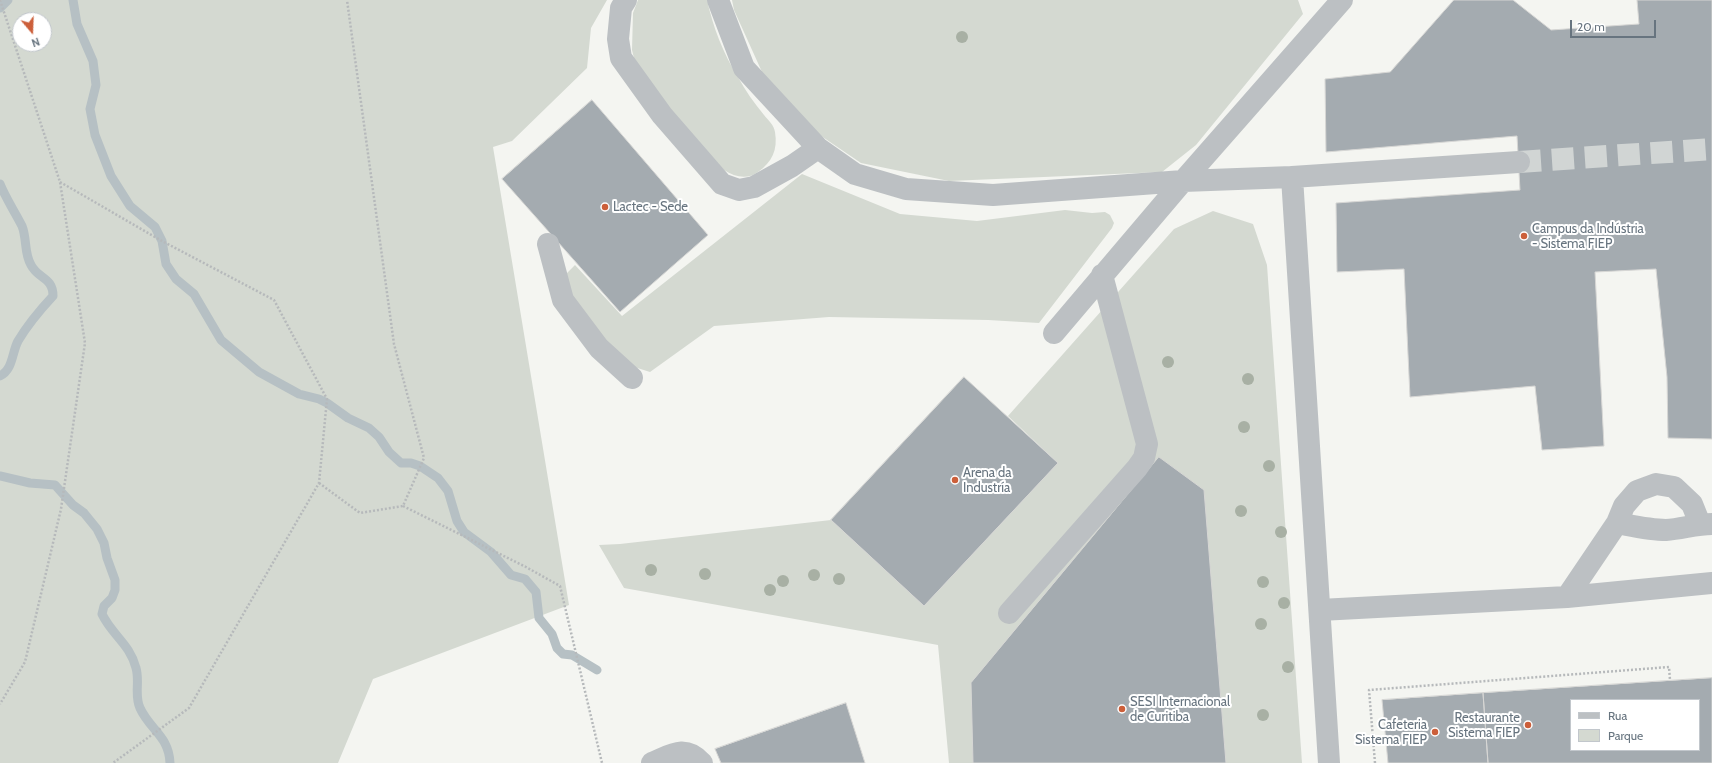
<!DOCTYPE html>
<html>
<head>
<meta charset="utf-8">
<style>
	body { margin:0 }
	#map { position:relative; width:1712px; height:763px; overflow:hidden; background:#f4f5f1; font-family:Cabin,sans-serif }
	canvas { display:block }
	.legend { position:absolute; left:1570px; top:699px; width:130px; height:52px; box-sizing:border-box; background:#fff; border:1px solid #c2c7cc; margin:0; padding:5px 7px; list-style:none; font-size:12px; color:#67747f }
	.legend li { display:flex; align-items:center; gap:8px; height:20px }
	.legend b { width:20px; border:1px solid #c2c7cc }
	.north { position:absolute; left:12px; top:12px; width:40px; height:40px; box-sizing:border-box; background:#fff; border:1px solid #c2c7cc; border-radius:50%; rotate:161deg; font-size:11px; font-weight:700; line-height:16px; text-align:center; color:#67747f }
	.north::after { content:''; display:block; margin:auto; width:14px; height:18px; background:#cc5f3a; clip-path:polygon(50% 0,100% 100%,50% 72%,0 100%) }
	.scale { position:absolute; left:1570px; top:20px; width:86px; height:18px; box-sizing:border-box; border:2px solid #67747f; border-top:0; padding-left:5px; font-size:12px; line-height:14px; white-space:nowrap; color:#67747f; -webkit-text-stroke:3px #fff; paint-order:stroke }
</style>
</head>
<body>
<div id="map">
<canvas width="1712" height="763"></canvas>
<ul class="legend">
<li><b style="height:5px;background:#bcc0c3"></b>Rua</li>
<li><b style="height:11px;background:#d4d9d1"></b>Parque</li>
</ul>
<div class="north">N</div>
<div class="scale">20 m</div>
</div>
<script>
const ctx = document.querySelector('canvas').getContext('2d');
ctx.lineJoin = 'round';
function fillPath(path, color) { ctx.fillStyle = color; ctx.fill(path, 'evenodd'); }
function trace(path, color, width, dash) { ctx.strokeStyle = color; ctx.lineWidth = width; ctx.lineCap = dash ? 'butt' : 'round'; ctx.setLineDash(dash || []); ctx.stroke(path); }
function write(font, color, halo, rows, align = 'center') {
  ctx.font = font + ' Cabin,sans-serif'; ctx.lineWidth = 4; ctx.setLineDash([]); ctx.textBaseline = 'middle'; ctx.strokeStyle = halo; ctx.fillStyle = color; for (const [text, x, y, turn = 0] of rows) {
    ctx.save(); ctx.translate(x, y); ctx.rotate((+turn || 0) * Math.PI / 180); ctx.textAlign = isNaN(turn) ? turn : align; if (halo) ctx.strokeText(text, 0, 0); ctx.fillText(text, 0, 0); ctx.restore();
  }
}
const green = new Path2D(`
	M0,0H607L591,28L587,68L512,141L493,147L569,605L373,679L338,763H0ZM20,20H44V44H20Z
	M638,0H707C713,27 723,53 738,77C745,90 754,103 764,115C768,120 774,125 775,132C778,150 772,162 758,172C747,180 735,177 724,170L667,109L635,62L632,50L633,13Z
	M732,0H1298L1303,14L1196,145L1162,172L949,181L861,163L802,123L762,72L734,10Z
	M802,174L900,214L977,221L1065,210L1092,213L1105,212L1110,215L1114,223L1112,228L1039,323L988,320L829,317L714,326L650,372L628,365L602,341L560,280L575,265L622,316Z
	M1213,211L1253,224L1267,265L1302,763H949L938,645L624,588L599,545L620,544L831,520L924,606L1058,463L1008,416L1174,229Z`);
const stream = new Path2D(`
	M73,0L77,24L93,61L96,85L90,109L95,135L111,176L130,206L155,227L162,241L166,264L176,279L194,294L221,340L259,372L299,394L319,399L327,403L348,418L369,428L379,437L389,452L401,463H411L420,466L438,478L448,491L457,521L464,532L491,552L511,575L525,579L536,592L539,618L552,634L557,648L563,654L572,655L597,670
	M0,8L8,0
	M0,184C6,199 15,212 22,226C27,238 24,254 31,265C38,279 53,277 53,296C40,310 28,324 18,341C12,352 13,370 0,376
	M0,476L30,483L55,485L73,505L84,513L97,529L104,543L107,558L115,580V590L112,598L104,606L102,614C112,635 130,644 136,668C140,682 134,695 140,708C150,730 169,736 170,763`);
const building = new Path2D(`
	M1454,0H1513L1551,30L1639,24L1637,0H1712V439L1668,438L1667,377L1656,269L1595,272L1604,446L1542,450L1535,386L1410,397L1404,269L1337,272L1336,203L1520,190L1517,136L1326,152L1325,79L1390,72Z
	M592,100L708,235L620,312L502,179Z
	M964,377L1058,463L924,606L831,520Z
	M1159,457L1204,490L1226,763H973L971,683Z
	M1712,678V763H1488L1483,693ZM1571,700H1699V750H1571Z
	M1483,693L1488,763H1388L1382,700Z
	M846,703L865,763H721L715,749Z`);
const minorTunnel = new Path2D(`
	M1519,162L1712,149`);
const path = new Path2D(`
	M0,0L60,182L85,343L61,509L25,662L0,704
	M60,182L162,241L274,300L327,399L319,483L189,708L113,763
	M319,483L360,513L403,506L424,458L394,344L347,0
	M403,506L526,567L560,586L602,763
	M1375,763L1369,690L1669,667L1670,680`);
const minor = new Path2D(`
	M626,0L621,8L618,39L621,58L662,115L722,184L739,190L754,187L792,166L818,148
	M718,0L744,68L818,148L855,174L906,189L993,195L1183,181L1292,177L1329,763
	M1292,177L1519,162
	M548,244L563,300L599,348L632,378
	M1054,333L1183,181L1342,0
	M1617,523C1633,526 1650,530 1666,530C1682,529 1696,524 1712,524
	M1567,597L1617,523L1624,506L1637,491L1656,484L1674,487L1692,504L1700,524
	M1320,610L1567,597L1712,583
	M1009,613L1137,468L1144,458L1147,444L1102,275
	M652,763C671,755 685,744 702,763`);
const trees = [
	[962,37],
	[1168,362],
	[1248,379],
	[1244,427],
	[1269,466],
	[1241,511],
	[1281,532],
	[651,570],
	[705,574],
	[814,575],
	[839,579],
	[783,581],
	[1263,582],
	[770,590],
	[1284,603],
	[1261,624],
	[1288,667],
	[1263,715]
];
const markers = [
	[605,207,4,"#cc5f3a"],
	[1524,236,4,"#cc5f3a"],
	[955,480,4,"#cc5f3a"],
	[1122,709,4,"#cc5f3a"],
	[1528,725,4,"#cc5f3a"],
	[1435,732,4,"#cc5f3a"]
];
const poiNames = [
	["Lactec - Sede",613,207],
	["Campus da Indústria",1532,229],
	["- Sistema FIEP",1532,244],
	["Arena da",963,473],
	["Industría",963,488],
	["SESI Internacional",1130,702],
	["de Curitiba",1130,717],
	["Restaurante",1520,718,"right"],
	["Sistema FIEP",1520,733,"right"],
	["Cafeteria",1427,725,"right"],
	["Sistema FIEP",1427,740,"right"]
];
fillPath(green, '#d4d9d1');
trace(stream, '#b6c0c4', 9);
fillPath(building, '#a4abb0');
trace(building, '#d6d6d4', 1);
trace(minorTunnel, '#d1d5d4', 22, [22, 11]);
trace(path, '#b6b9bb', 2.5, [2, 2]);
trace(minor, '#bcc0c3', 22);
ctx.fillStyle = '#a8b0a4';
for (const [x, y] of trees) { ctx.beginPath(); ctx.arc(x, y, 6, 0, 2 * Math.PI); ctx.fill(); }
for (const [x, y, r, color] of markers) { const dot = new Path2D(); dot.arc(x, y, r, 0, 2 * Math.PI); ctx.fillStyle = color; ctx.fill(dot); trace(dot, '#fff', 1.5); }
write('13px', '#67747f', '#fff', poiNames, 'left');
</script>
</body>
</html>
